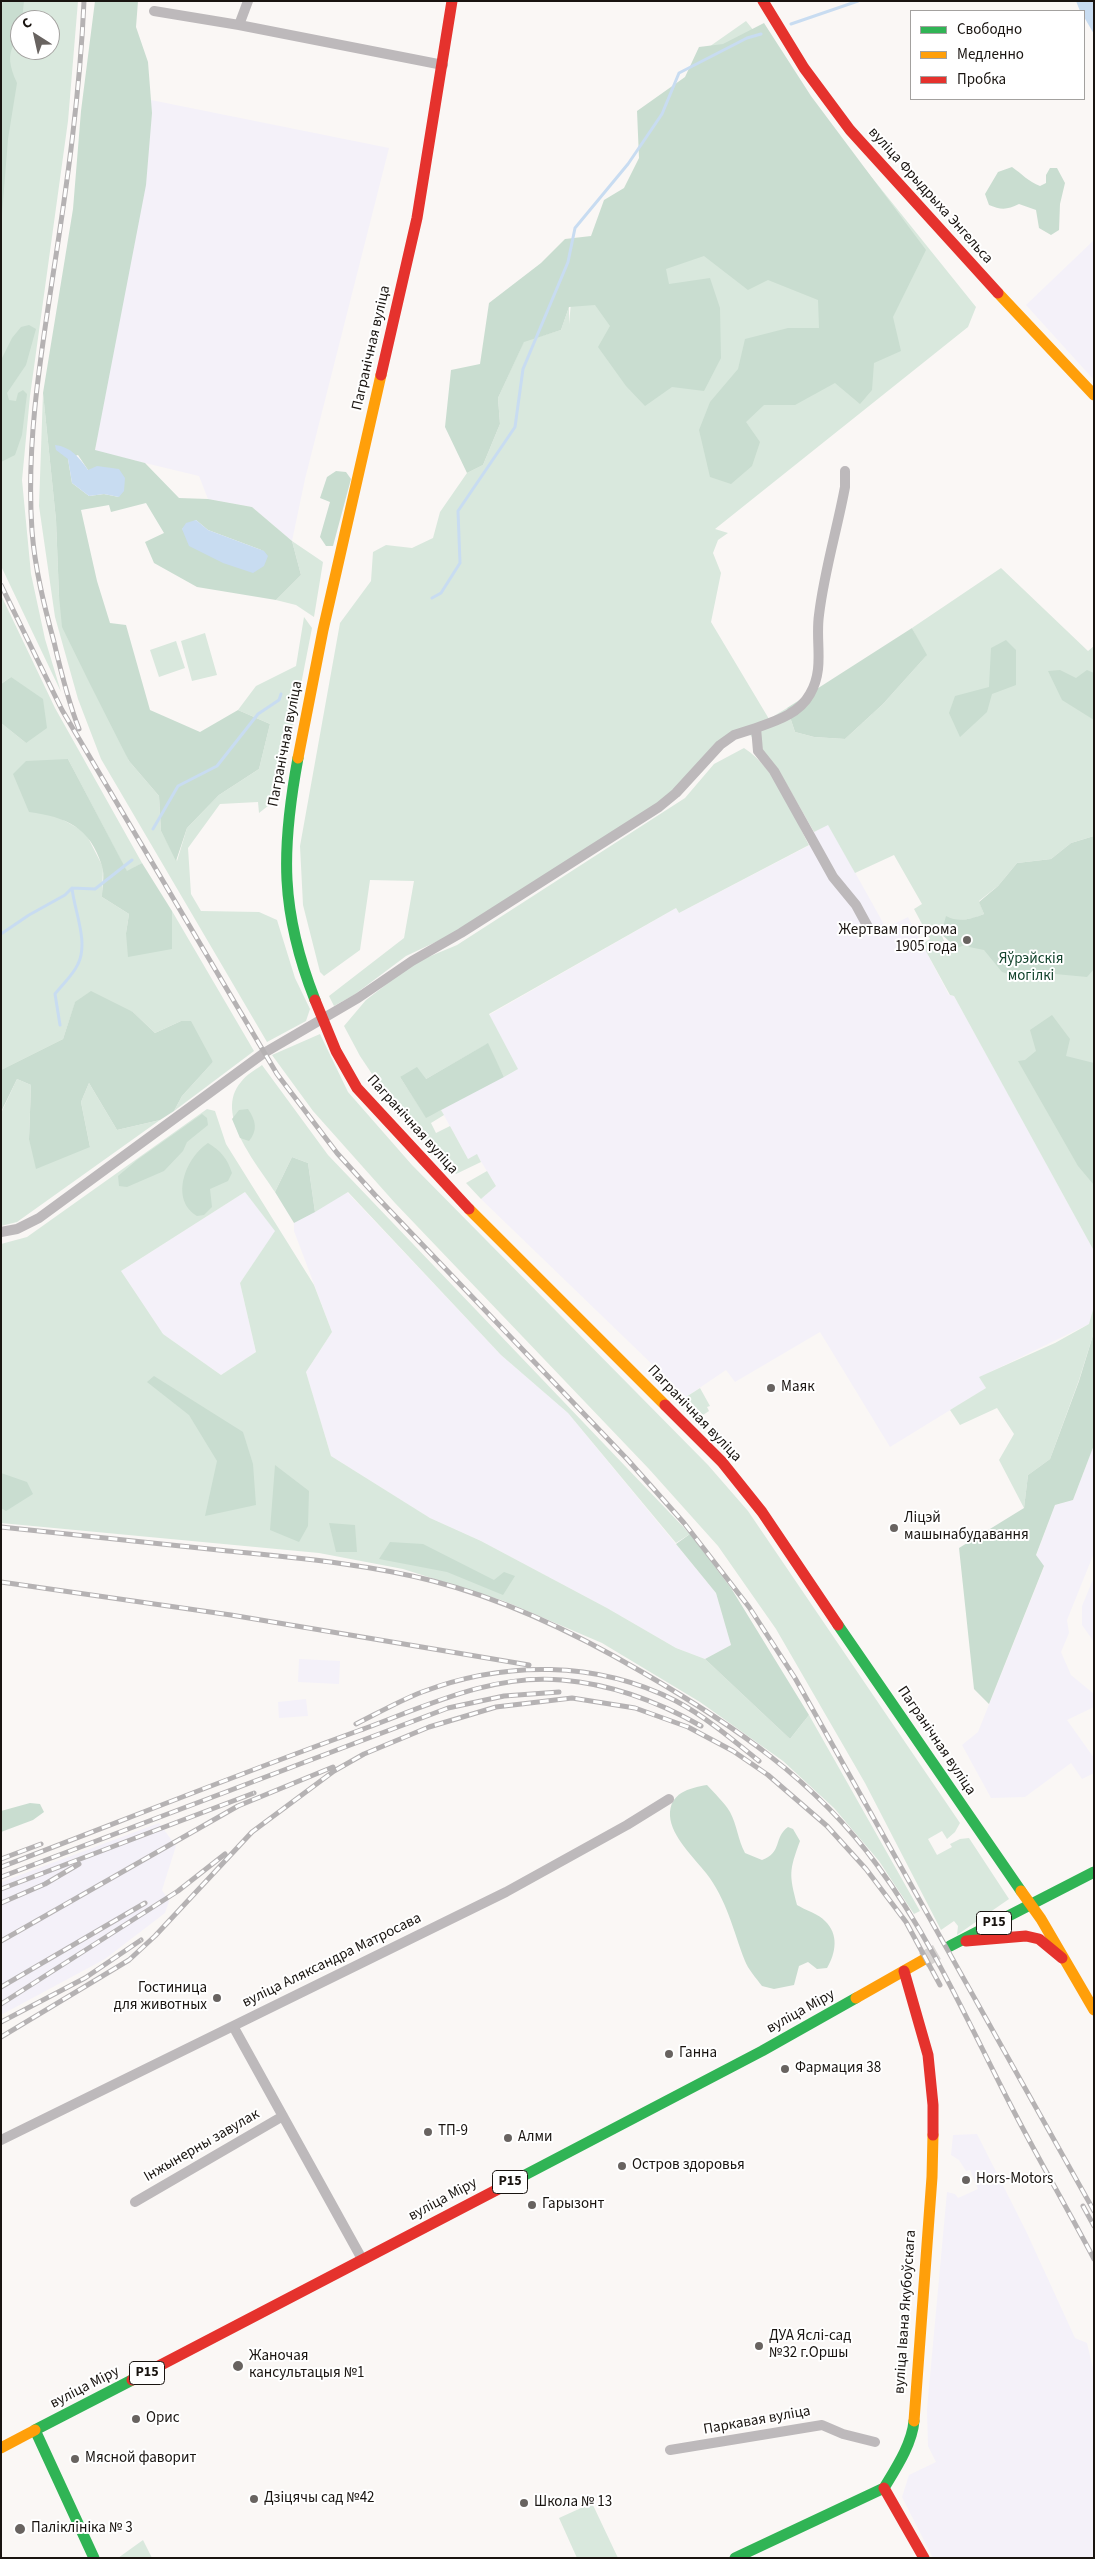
<!DOCTYPE html>
<html>
<head>
<meta charset="utf-8">
<style>
	body { margin:0 }
	#map { position:relative; width:1095px; height:2559px; overflow:hidden; background:#faf7f5; font-family:"Source Sans 3",sans-serif }
	canvas { display:block }
	.frame { position:absolute; inset:0; border:2px solid #191410; pointer-events:none }
	.legend { position:absolute; left:910px; top:10px; width:175px; height:90px; box-sizing:border-box; background:#fff; border:1px solid #a3a19f; margin:0; padding:6px 9px; list-style:none; font-size:15px; color:#191410 }
	.legend li { display:flex; align-items:center; gap:10px; height:25px }
	.legend b { width:25px; border:1px solid #a3a19f }
	.north { position:absolute; left:10px; top:10px; width:50px; height:50px; box-sizing:border-box; background:#fff; border:1px solid #a3a19f; border-radius:50%; rotate:325deg; font-size:14px; font-weight:700; line-height:20px; text-align:center; color:#191410 }
	.north::after { content:''; display:block; margin:auto; width:18px; height:22px; background:#686360; clip-path:polygon(50% 0,100% 100%,50% 72%,0 100%) }
</style>
</head>
<body>
<div id="map">
<canvas width="1095" height="2559"></canvas>
<div class="frame"></div>
<ul class="legend">
<li><b style="height:6px;background:#30b455"></b>Свободно</li>
<li><b style="height:6px;background:#ff9f0a"></b>Медленно</li>
<li><b style="height:6px;background:#e5322d"></b>Пробка</li>
</ul>
<div class="north">С</div>
</div>
<script>
const ctx = document.querySelector('canvas').getContext('2d');
ctx.lineJoin = 'round';
function fillPath(path, color) { ctx.fillStyle = color; ctx.fill(path, 'evenodd'); }
function trace(path, color, width, dash) { ctx.strokeStyle = color; ctx.lineWidth = width; ctx.lineCap = dash ? 'butt' : 'round'; ctx.setLineDash(dash || []); ctx.stroke(path); }
function write(font, color, halo, rows, align = 'center') {
  ctx.font = font + ' "Source Sans 3",sans-serif'; ctx.lineWidth = 4; ctx.setLineDash([]); ctx.textBaseline = 'middle'; ctx.strokeStyle = halo; ctx.fillStyle = color; for (const [text, x, y, turn = 0] of rows) {
    ctx.save(); ctx.translate(x, y); ctx.rotate((+turn || 0) * Math.PI / 180); ctx.textAlign = isNaN(turn) ? turn : align; if (halo) ctx.strokeText(text, 0, 0); ctx.fillText(text, 0, 0); ctx.restore();
  }
}
const industrial = new Path2D(`
	M151,100L389,148L305,479L292,541L252,507L208,499L199,476L95,451Z
	M1094,240V380L1026,305Z
	M828,824L886,928L908,917L949,995L954,996L1000,1079L1094,1251V1306L1089,1324L980,1377L986,1388L890,1447L820,1332L735,1382L726,1370L686,1397L481,1199L496,1186L477,1155L468,1159L441,1110L517,1069L489,1015L676,908L679,913L812,844L810,837L814,832Z
	M245,1192L276,1231L240,1283L256,1352L221,1375L163,1334L121,1271Z
	M347,1192L501,1355L568,1413L716,1593L731,1645L705,1659L676,1648L607,1608L481,1541L430,1518L331,1456L306,1372L332,1332L294,1231V1223Z
	M1094,1445V1553L1067,1620L1069,1633L1061,1652L1071,1675L1094,1694V1707L1067,1720L1094,1758V1773L1082,1779L1071,1763L1025,1797L991,1798L962,1745L978,1732L1044,1567L1036,1556L1055,1505L1073,1500Z
	M1094,1577V1642L1082,1625V1606Z
	M299,1659L340,1661L339,1684L298,1682Z
	M306,1699L308,1716L279,1718L278,1702Z
	M159,1823L176,1846L162,1890L169,1901L165,1913L105,1959L1,2015V1882Z
	M977,2134L1026,2231L1075,2338L1087,2343L1094,2373V2558H933L902,2497L909,2475L936,2462L928,2446L927,2409L947,2192L955,2194L958,2198L978,2189L970,2170L966,2171L959,2160L951,2155L953,2135Z`);
const green = new Path2D(`
	M1,1H78L68,121L30,396L22,480L31,574L45,639L61,692L1,566ZM20,20H50V50H20Z
	M746,21L976,307L968,327L715,529L728,533L718,540L713,553L721,573L711,622L769,719L787,708L795,732L814,737L845,739L883,704L926,656L912,628L1001,568L1088,651L1094,646V836L1071,843L1051,859L1017,863L998,886L979,901L984,914L974,918L955,921L941,934L946,945L1094,856V1251L954,996L950,995L922,944L930,939L914,909L922,904L894,855L855,873L828,825L814,832L778,769L747,731L713,753L678,791L455,933L406,956L354,995L334,1006L329,996L404,938L414,881L370,880L360,950L324,976L320,972L303,905L300,846L340,623L371,581L373,552L386,545L412,548L433,538L440,512L467,473L483,465L500,424L498,398L524,341L561,330L569,307V324L573,281L706,49Z
	M43,393L56,520L59,596L129,761L159,796L161,831L177,861L187,828L219,795L259,769L270,724L238,710L256,686L296,666L304,617L312,628L290,741L279,757L273,802L259,813L258,802L220,804L188,848L191,894L201,911L259,912L277,920L295,978L310,1009L306,1021L267,1042L101,759L78,699L55,617L39,506Z
	M292,541L323,562L314,617L296,605L276,600L301,575Z
	M1,595L55,708L142,863L127,872L68,759L56,816L85,832L103,867L102,897L129,914L126,933L172,949V911L254,1051L174,1111L182,1096L213,1062L181,1021L155,1033L133,1012L75,1003L63,1039L1,1070V723L26,743L11,677L1,684Z
	M205,633L217,675L192,681L181,641Z
	M176,641L185,668L159,677L150,650Z
	M744,748C777,770 791,811 809,845L679,913L676,908L489,1014L518,1069L504,1077L487,1044L426,1079L400,1077L426,1117L441,1110L444,1115L431,1123L436,1133L450,1126L468,1159L477,1154L481,1162L456,1174L390,1101L360,1056L344,1026L366,1000L414,963L457,945L685,798L714,764Z
	M320,1034L348,1092L412,1165L708,1465L748,1511L960,1823L955,1832L947,1839L942,1831L928,1839L937,1855L952,1847L950,1844L960,1839L969,1838L1009,1899L957,1935L958,1926L954,1921L941,1930L865,1783L776,1629L718,1546L649,1469L395,1203L313,1111L272,1055Z
	M262,1065L328,1155L690,1534L676,1543L568,1413L501,1355L348,1192L315,1212L308,1163L292,1157L275,1192C258,1165 213,1114 241,1082C246,1075 255,1070 262,1065Z
	M17,1079L31,1085L29,1139L90,1147L81,1102L89,1083L117,1130L160,1120L17,1222L1,1226V1113Z
	M207,1109L215,1111L226,1144L314,1285L332,1332L306,1372L331,1456L430,1518L481,1541L607,1608L676,1648L705,1659L790,1739L809,1715L920,1911L914,1914L879,1861L834,1808L783,1761L700,1702L602,1643L504,1601L403,1569L319,1553L1,1523V1244L27,1237ZM245,1192L275,1231L240,1283L256,1352L221,1375L163,1334L121,1271Z
	M487,1171L496,1186L481,1199L466,1183Z
	M1094,1306V1332L1079,1380L1050,1459L1028,1475L1024,1508L999,1460L1014,1434L997,1408L960,1425L950,1410L986,1388L979,1377L1055,1343L1089,1324Z
	M700,1388L710,1406L707,1407L709,1411L703,1415L686,1397Z
	M592,2503L618,2558H577L559,2518Z
	M143,2540L152,2558H118Z`);
const forest = new Path2D(`
	M3,1H24L22,20H20C20,48 0,46 17,83L8,139L1,227V13Z
	M95,1H138L136,27L148,62L152,113L146,185L95,450L145,463L179,498L208,499L252,507L292,541L301,575L276,600L197,587L154,563L145,542L164,533L146,503L111,512L109,505L81,510L97,581L110,623L126,625L150,710L200,732L238,710L270,724L259,769L219,795L187,828L176,861L161,831L159,796L129,761L90,684L62,627L59,596L56,520L43,393L73,209L81,111ZM78,455L88,470L119,497L104,494L89,496L72,483L68,459ZM196,520L208,530L264,551L182,529Z
	M764,23L811,96L926,250L893,317L901,351L874,363L872,390L860,404L835,383L795,405H764L746,422L760,442L752,466L731,484L710,477L699,430L710,402L738,369L745,339L788,328H819L818,300L768,280L748,290L704,256L666,269L669,284L710,278L720,308L721,358L704,391L672,387L645,406L626,386L598,347L610,326L595,305L569,307L561,330L524,342L498,398L500,424L483,465L467,473L445,427L451,370L480,364L489,303L541,263L565,239L591,236L604,200L624,188L639,158L637,111L685,77L699,47L723,44Z
	M1012,167C1022,174 1029,182 1040,186L1046,183V175L1050,168H1057L1065,183L1060,204L1059,230L1051,235L1039,228L1036,210L1019,204C1007,210 1001,210 989,205L985,194L998,172Z
	M29,325L36,329L26,365L7,393L9,400L16,401L18,393L23,390L27,394L22,435L15,455L1,462V360L12,338L21,327Z
	M336,471L346,472L351,479L333,546H326L320,537L330,502L320,498L327,477Z
	M912,628L927,655L883,704L845,739L814,737L795,732L787,708Z
	M1006,640L1016,650V685L992,694L987,712L960,737L949,713L955,696L989,687L991,648Z
	M1060,670L1076,678L1087,670L1094,673V720L1062,700L1048,671Z
	M11,677L43,699L47,728L26,743L1,723V684Z
	M68,759L127,871L142,863L172,911V949L128,957L126,933L129,914L102,897C102,888 105,875 102,866C90,827 66,817 29,812L13,774L26,761Z
	M1094,836V969L1087,977L1034,972L1023,979L1002,972L984,950L969,947L967,944L957,948L941,934L946,916C959,923 971,919 984,914L979,902L998,886L1017,863L1051,859L1071,843Z
	M91,991L133,1012L155,1033L181,1021H191L213,1062L182,1096L174,1111L160,1120L117,1130L89,1083L81,1102L90,1147L36,1169L29,1139L31,1085L17,1079L1,1112V1070L63,1039L75,1002Z
	M1052,1015L1070,1039L1066,1056L1094,1063V1185L1078,1166L1018,1061L1025,1060L1036,1051L1030,1030Z
	M488,1043L504,1077L426,1118L400,1077L417,1067L426,1079Z
	M239,1110L248,1109C256,1121 258,1130 249,1141L240,1138L232,1119Z
	M202,1114L207,1118L208,1125L187,1142L183,1151L164,1171L127,1187L119,1186L118,1176L137,1160Z
	M208,1143C221,1151 227,1158 232,1173L228,1181L210,1189L212,1207L204,1215L197,1216C169,1199 186,1157 208,1143Z
	M292,1157L308,1163L315,1212L294,1223L275,1192Z
	M1094,1332V1445L1073,1500L1055,1505L1036,1555L1044,1566L989,1704L974,1689L959,1548L1024,1508L1028,1475L1050,1459L1079,1381Z
	M154,1376L243,1432L253,1464L256,1505L205,1516L217,1461L189,1415L147,1382Z
	M275,1465L309,1491L308,1526L299,1542L270,1530Z
	M1,1473L27,1482L33,1494L6,1511L1,1508Z
	M329,1523L355,1525L357,1552H336Z
	M690,1534L731,1588L809,1715L790,1739L705,1659L731,1645L716,1593L676,1544Z
	M390,1542L423,1544L494,1580L504,1572L515,1576L503,1595L447,1572L379,1559Z
	M707,1785C715,1794 724,1802 730,1812C737,1825 738,1840 745,1853L762,1860C783,1852 773,1838 788,1827L793,1829L800,1841C789,1871 789,1874 797,1905C805,1910 819,1914 825,1921C839,1934 836,1953 827,1968L817,1969L808,1962L799,1966L794,1985L774,1989L762,1986C756,1978 748,1969 745,1961C733,1930 727,1900 706,1873C695,1859 671,1836 670,1816C669,1793 689,1788 707,1785Z
	M30,1803L40,1804L44,1812L33,1820L1,1832V1811Z`);
const water = new Path2D(`
	M1076,1H1094V34L1084,17V11H1080Z
	M55,445C71,447 79,457 88,470L97,466L119,469L125,478L124,491L119,497L104,494L89,496L72,483L68,459L56,450Z
	M196,520L208,530L264,551L268,556L264,566L253,573L223,563L189,546L182,529L186,523Z`);
const stream = new Path2D(`
	M791,24L858,1
	M432,598L441,593L460,563L458,511L515,427L523,369L568,262L575,228L628,164L662,114L679,73L747,38L761,34
	M153,829L178,786L217,766L258,714L279,700L281,694
	M1,934L29,915L65,895L72,888L95,889L132,860
	M60,1025L55,994C62,985 73,975 78,964C89,942 74,910 72,888`);
const primaryTunnel = new Path2D(`
	M923,1960L937,1952`);
const street = new Path2D(`
	M154,11L239,25L443,65
	M239,25L248,1
	M756,728C776,721 799,714 810,694C825,668 815,643 819,615C824,572 837,530 845,487V471
	M1,1232L17,1229L39,1218L264,1053L358,998L412,961L461,933L659,807L676,793L720,745L734,735L756,728L758,751L774,771L833,877L856,905L868,927
	M233,2026L362,2259
	M1,2140L506,1892L627,1825L669,1799
	M135,2202L283,2116
	M670,2450L822,2425L843,2434L875,2442`);
const fast = new Path2D(`
	M298,758C281,850 280,911 315,1000
	M838,1625L1021,1891
	M950,1946L1094,1872
	M504,2186L762,2051L856,1998
	M94,2558L35,2430L132,2380
	M735,2558L884,2488C896,2468 912,2444 914,2421`);
const slow = new Path2D(`
	M998,293L1094,395
	M298,758L323,630L381,375
	M469,1209L665,1405
	M1021,1891L1041,1919L1094,2010
	M856,1998L923,1960
	M914,2421L932,2177L933,2135
	M1,2448L35,2430`);
const jam = new Path2D(`
	M763,1L804,68L850,130L998,293
	M381,375L417,218L452,1
	M315,1000L336,1051L357,1088L469,1209
	M665,1405L722,1462L762,1512L838,1625
	M966,1941L1026,1936L1039,1939L1062,1958
	M904,1971L928,2055L933,2105V2135
	M132,2380L504,2186
	M884,2488L924,2558`);
const rail = new Path2D(`
	M1,585L62,710L277,1074L337,1153L375,1195L627,1459L684,1523L749,1607L795,1678L1094,2211
	M79,729C68,701 61,672 54,642C44,605 35,569 32,531C26,445 40,360 53,275C67,185 80,93 84,1
	M1,1527C77,1535 153,1543 228,1551C297,1558 367,1564 433,1581C507,1600 577,1634 642,1672C733,1725 814,1779 877,1865C931,1938 968,2022 1009,2102C1036,2155 1066,2206 1094,2259
	M1,1582L231,1615L529,1665
	M356,1724C378,1713 399,1701 422,1692C504,1661 596,1660 676,1701C706,1717 733,1740 759,1761
	M1,1859L41,1844
	M1,1867C119,1822 236,1775 355,1732C420,1709 490,1673 562,1680C610,1684 659,1702 701,1726
	M1,1877L448,1708L504,1696L559,1692
	M1,1889L254,1793
	M1,1903L45,1884L79,1864
	M1,1941L238,1806L333,1767
	M1,1987L145,1903
	M1,2004L178,1891L225,1854
	M1,2022L85,1978L141,1940
	M1,2037L129,1960L155,1936L252,1832L334,1771L364,1754L429,1727L496,1707L572,1698L635,1708L688,1727L733,1751L768,1775L827,1826L866,1869L906,1922L940,1985
	M1083,2206L1094,2226`);
const markers = [
	[967,940,5,"#686360"],
	[771,1388,5,"#686360"],
	[894,1528,5,"#686360"],
	[217,1998,5,"#686360"],
	[669,2054,5,"#686360"],
	[785,2069,5,"#686360"],
	[428,2132,5,"#686360"],
	[508,2138,5,"#686360"],
	[622,2166,5,"#686360"],
	[966,2180,5,"#686360"],
	[532,2205,5,"#686360"],
	[759,2346,5,"#686360"],
	[238,2366,6,"#686360"],
	[136,2419,5,"#686360"],
	[75,2459,5,"#686360"],
	[254,2499,5,"#686360"],
	[524,2503,5,"#686360"],
	[20,2529,6,"#686360"]
];
const shields = [
	[994,1923,35],
	[510,2182,35],
	[147,2373,35]
];
const shieldNames = [
	["Р15",994,1923],
	["Р15",510,2182],
	["Р15",147,2373]
];
const streetNames = [
	["вуліца Фрыдрыха Энгельса",930,196,48],
	["Пагранічная вуліца",372,348,-77],
	["Пагранічная вуліца",286,744,-79],
	["Пагранічная вуліца",412,1125,48],
	["Пагранічная вуліца",694,1414,46],
	["Пагранічная вуліца",936,1741,56],
	["вуліца Аляксандра Матросава",332,1961,-26],
	["вуліца Міру",801,2012,-29],
	["Інжынерны завулак",202,2146,-30],
	["вуліца Міру",443,2200,-28],
	["вуліца Івана Якубоўскага",906,2312,-86],
	["вуліца Міру",85,2388,-27],
	["Паркавая вуліца",757,2421,-10]
];
const poiNames = [
	["Жертвам погрома",957,931,"right"],
	["1905 года",957,948,"right"],
	["Маяк",781,1388],
	["Ліцэй",904,1519],
	["машынабудавання",904,1536],
	["Гостиница",207,1989,"right"],
	["для животных",207,2006,"right"],
	["Ганна",679,2054],
	["Фармация 38",795,2069],
	["ТП-9",438,2132],
	["Алми",518,2138],
	["Остров здоровья",632,2166],
	["Hors-Motors",976,2180],
	["Гарызонт",542,2205],
	["ДУА Яслі-сад",769,2337],
	["№32 г.Оршы",769,2354],
	["Жаночая",249,2357],
	["кансультацыя №1",249,2374],
	["Орис",146,2419],
	["Мясной фаворит",85,2459],
	["Дзіцячы сад №42",264,2499],
	["Школа № 13",534,2503],
	["Паліклініка № 3",31,2529]
];
const parkNames = [
	["Яўрэйскія",1031,960],
	["могілкі",1031,977]
];
fillPath(industrial, '#f4f1f9');
fillPath(green, '#d9e8dd');
fillPath(forest, '#c9ddd0');
fillPath(water, '#c8dcf1');
trace(stream, '#c8dcf1', 3);
trace(primaryTunnel, '#d8d5d3', 16, [16, 8]);
trace(street, '#bdb9bb', 10);
trace(fast, '#30b455', 11);
trace(slow, '#ff9f0a', 11);
trace(jam, '#e5322d', 11);
trace(rail, '#b5b2b3', 5);
trace(rail, '#fff', 3, [9]);
for (const [x, y, r, color] of markers) { const dot = new Path2D(); dot.arc(x, y, r, 0, 2 * Math.PI); ctx.fillStyle = color; ctx.fill(dot); trace(dot, '#fff', 2); }
for (const [x, y, w] of shields) { const box = new Path2D(); box.roundRect(x - w / 2, y - 11.5, w, 23, 4); ctx.fillStyle = '#fff'; ctx.fill(box); trace(box, '#191410', 1); }
write('bold 14px', '#191410', null, shieldNames);
write('15px', '#191410', '#fff', streetNames);
write('15px', '#191410', '#fff', poiNames, 'left');
write('15px', '#12432c', '#fff', parkNames);
</script>
</body>
</html>
